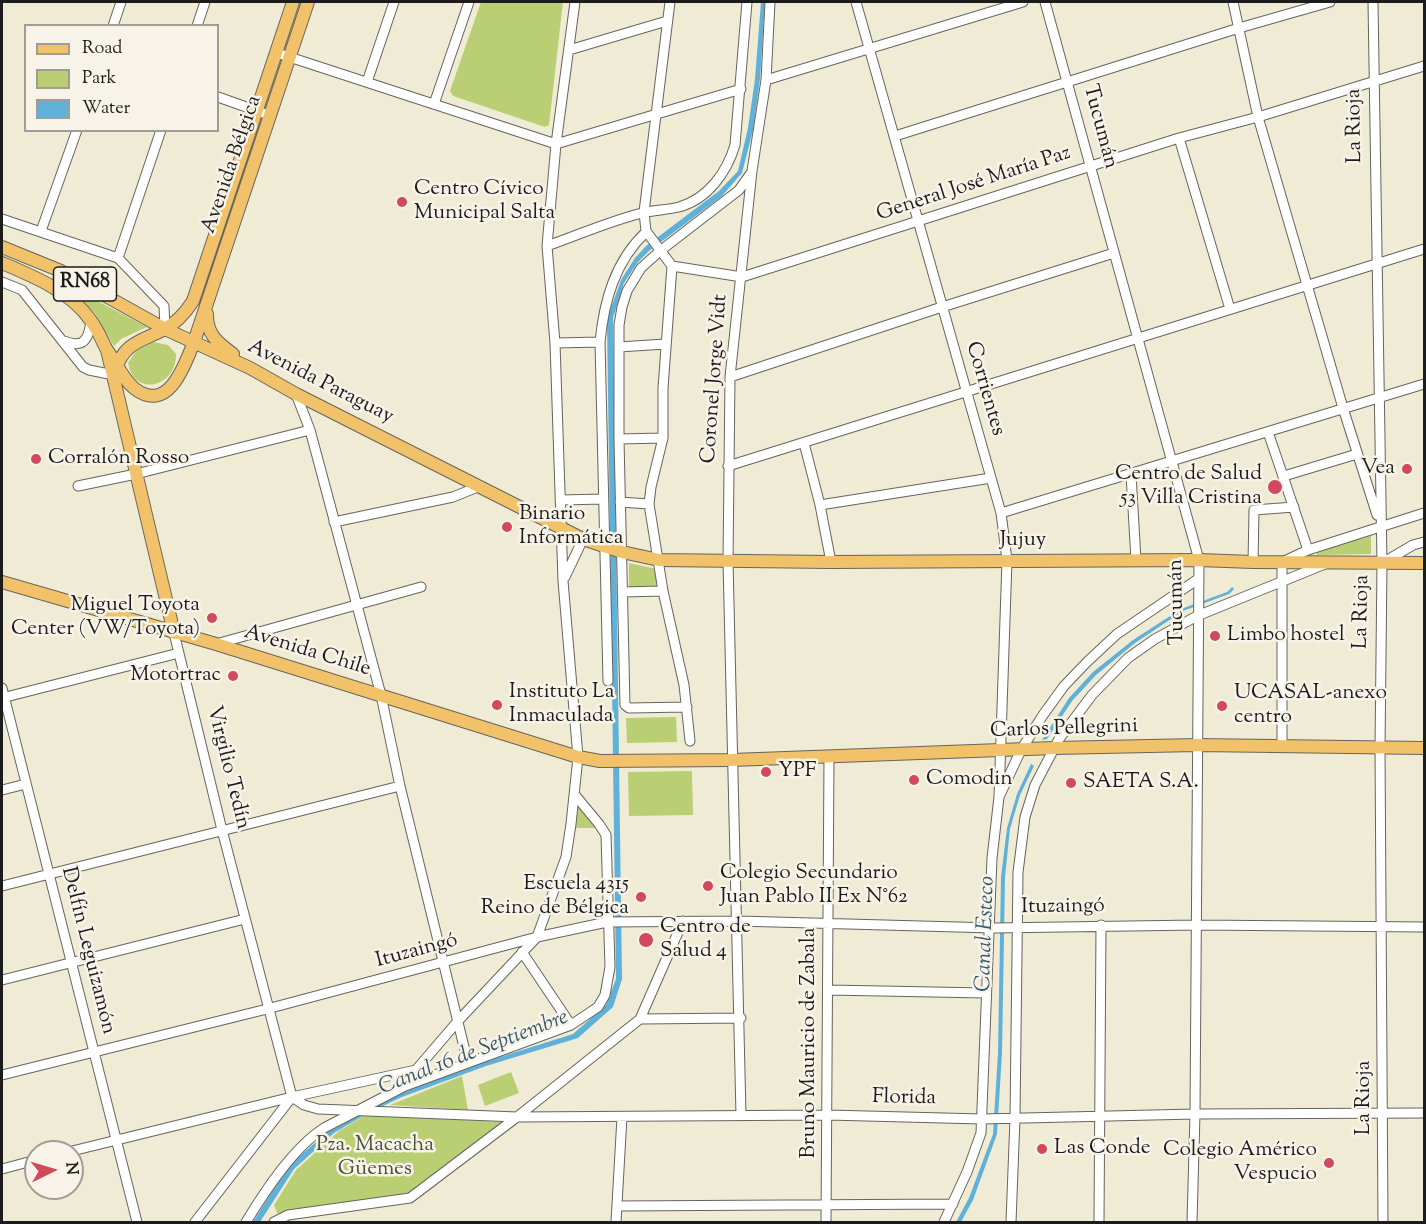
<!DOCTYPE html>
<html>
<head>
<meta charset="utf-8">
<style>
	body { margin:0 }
	#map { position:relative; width:1426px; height:1224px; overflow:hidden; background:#f0ebd5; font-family:"Sorts Mill Goudy",serif }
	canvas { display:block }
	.frame { position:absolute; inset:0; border:3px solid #1c1c1c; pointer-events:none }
	.legend { position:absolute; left:24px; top:24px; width:195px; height:108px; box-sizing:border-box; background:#f7f3e8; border:2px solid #9f9d96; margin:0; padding:8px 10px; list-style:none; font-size:18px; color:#1c1c1c }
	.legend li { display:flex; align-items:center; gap:12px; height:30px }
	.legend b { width:30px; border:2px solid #9f9d96 }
	.north { position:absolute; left:24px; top:1140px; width:60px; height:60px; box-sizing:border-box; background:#f7f3e8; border:2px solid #9f9d96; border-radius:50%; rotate:85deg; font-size:16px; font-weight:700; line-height:24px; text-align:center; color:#1c1c1c }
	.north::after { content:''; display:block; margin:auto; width:21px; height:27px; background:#d1495b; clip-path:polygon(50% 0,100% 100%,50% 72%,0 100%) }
</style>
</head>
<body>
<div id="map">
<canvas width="1426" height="1224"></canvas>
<div class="frame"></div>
<ul class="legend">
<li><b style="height:8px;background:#f2c26a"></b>Road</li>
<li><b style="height:16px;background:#bacf73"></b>Park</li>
<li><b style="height:16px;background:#5fb1da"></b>Water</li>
</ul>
<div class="north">N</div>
</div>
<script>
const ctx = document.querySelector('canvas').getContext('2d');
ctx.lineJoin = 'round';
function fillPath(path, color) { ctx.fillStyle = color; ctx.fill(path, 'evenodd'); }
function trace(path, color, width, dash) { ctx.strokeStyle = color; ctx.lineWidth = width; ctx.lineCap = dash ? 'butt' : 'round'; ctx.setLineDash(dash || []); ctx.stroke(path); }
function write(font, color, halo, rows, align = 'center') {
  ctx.font = font + ' "Sorts Mill Goudy",serif'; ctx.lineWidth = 5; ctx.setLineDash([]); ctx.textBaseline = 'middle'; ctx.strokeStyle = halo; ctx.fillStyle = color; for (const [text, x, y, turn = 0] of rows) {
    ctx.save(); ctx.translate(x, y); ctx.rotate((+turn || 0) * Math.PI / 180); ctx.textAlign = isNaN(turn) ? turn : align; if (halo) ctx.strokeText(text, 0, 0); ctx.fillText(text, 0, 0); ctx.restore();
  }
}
const green = new Path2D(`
	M481,2H563L549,125L545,127L453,96L450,91Z
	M259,121L263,122L205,295L203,296L201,295Z
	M65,284L147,327L121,339L114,346L94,312L64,286Z
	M153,342L168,345L176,354C177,387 134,398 128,363L136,351Z
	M1371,534V554L1317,555V551Z
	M629,563L657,569L660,587H629Z
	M676,717L677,742L627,743L626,718Z
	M692,771L693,815L629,816L628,772Z
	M577,801L597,828H575Z
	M511,1072L519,1093L485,1106L478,1085Z
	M462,1076L468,1110L390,1105Z
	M365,1115L502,1122L410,1195L286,1214L277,1213L274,1205L296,1170L339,1131Z`);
const water = new Path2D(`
	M761,2H765L760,79L753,130L742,173L722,196L649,251L638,262L624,283L613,318L622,979L613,1007L578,1038L486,1066L402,1097L366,1114L334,1133L294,1169L260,1222H253L287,1167L331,1129L398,1094L484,1062L573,1034L606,1005L616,979L607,319L621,280L635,258L646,246L719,191L738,171L748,128L755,79Z
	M1232,587L1234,589L1229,594L1183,611L1135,643L1096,675L1072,701L1047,739L1042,740L1069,698L1093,672L1133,640L1181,609L1227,592Z
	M1031,764L1034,766L1020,795L1010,829L1005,877L1002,1053L997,1134L973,1200L961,1222H956L969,1198L993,1134L998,1053L1001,877L1007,828L1017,794Z`);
const minor = new Path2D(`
	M670,2L644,212L646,231L672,266L742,277L1179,138L1258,117L1424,66
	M856,2L1001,513L1007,560L999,797
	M1045,2L1199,560L1195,1114L1192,1222
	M1233,2L1258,117L1343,408L1377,515
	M1373,2L1382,563L1380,748L1383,1222
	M113,26L121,2
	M197,26L205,2
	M569,50L667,21
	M277,53L556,144L741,89
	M766,80L1023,2
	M367,82L394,2
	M218,97L263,113
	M434,104L469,2
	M895,136L1239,28L1330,2
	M1179,138L1230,309
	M2,219L118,258L164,306L165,329
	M41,231L77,130
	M547,246C578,235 610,221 642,213C654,210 667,210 679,207C708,199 727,172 735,145L747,2
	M118,258L161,130
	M672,266L663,388V438L651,487L649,504L663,591L684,685L690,741
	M2,282L22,290L83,367L89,370L114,375
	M64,341C84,349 89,339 91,320
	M555,343L600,342
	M619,347L665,344
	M730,377L942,307L1114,253
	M296,394L310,430L381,695L400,786L468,1063
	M1268,432L1308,550
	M619,439L663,438
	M804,443L820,505L831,562
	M728,466L1424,249
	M1131,474L1136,560
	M1284,476L1357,454
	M78,486L136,474L310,430
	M561,500L603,499
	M620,502L649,504
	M820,505L991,478
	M1001,513L1424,384
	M334,522L453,497L480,486
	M1253,562L1254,510L1294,507
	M1384,562L1413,545L1424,542
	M565,577L583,539
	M622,592L663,591
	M174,633L222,830L292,1097L304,1105L318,1109L517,1117L828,1115L982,1119L1195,1114L1424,1113
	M216,644L421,587
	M608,681L600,342C604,301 615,261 646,232
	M2,688L137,1222
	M2,698L179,653
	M687,707L629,708L625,705L619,439V325L622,307L627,291L641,268L660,251L739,190L751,173
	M1282,745V562L1308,550L1424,513
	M2,790L26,784
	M2,886L400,786
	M522,952L571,1025
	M2,980L245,919
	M829,990L985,993
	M640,1019L741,1018
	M2,1075L267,1009L537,937L607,922L738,921L994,928L1197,925L1424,927
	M405,1086L416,1070L458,1021L537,937L566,857L571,824L578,757L563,581L555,343L547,246L556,144L575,2
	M741,1115L728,561L730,377L752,171L766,80L770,2
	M68,1152L292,1097L416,1070
	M2,1169L36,1160
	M617,1206L953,1204
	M195,1222L292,1097
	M246,1222C265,1191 293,1148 324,1128L405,1086L571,1025L598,1007L605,995L610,967L606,835L599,824L575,795
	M274,1222L288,1215L410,1198L517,1117L640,1019L683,921
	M616,1222L622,1117
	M826,1222L829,757
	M944,1222L967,1172L981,1133L992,858L999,797L1021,750L1043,715L1064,686L1087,662L1117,634L1198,579
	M1011,1222L1015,1118L1018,872L1025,817L1035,785L1059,739L1092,695L1128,658L1155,639L1197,616L1325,564
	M1099,1222L1101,925`);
const major = new Path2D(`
	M2,247L61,271L165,329L250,368L296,394L583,539L622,552L659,560L831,562L1199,560L1253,562L1424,563
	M2,263C33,276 72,292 91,321C98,330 102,341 107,350L174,633
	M207,314C207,335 217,342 233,354
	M107,350C116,362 123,380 135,389C169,414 185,364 194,342L308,2
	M115,371C124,343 139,342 163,330C175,324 186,312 193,301L293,2
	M2,582L216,644L578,757L600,761L732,760L1054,748L1197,745L1424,748`);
const markers = [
	[402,202,6,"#d1495b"],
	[36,459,6,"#d1495b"],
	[1407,469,6,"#d1495b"],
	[1275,487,8,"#d1495b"],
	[507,527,6,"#d1495b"],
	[212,618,6,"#d1495b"],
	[1215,636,6,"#d1495b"],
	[233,676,6,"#d1495b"],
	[497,705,6,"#d1495b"],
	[1222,706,6,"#d1495b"],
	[766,772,6,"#d1495b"],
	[914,780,6,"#d1495b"],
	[1071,783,6,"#d1495b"],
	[708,886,6,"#d1495b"],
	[641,897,6,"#d1495b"],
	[646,940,8,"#d1495b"],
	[1042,1149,6,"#d1495b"],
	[1329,1163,6,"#d1495b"]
];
const shields = [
	[85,284,63]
];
const shieldNames = [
	["RN68",85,284]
];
const streetNames = [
	["La Rioja",1356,126,-91],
	["Tucumán",1099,127,75],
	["Avenida Bélgica",233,165,-71],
	["General José María Paz",974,185,-18],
	["Coronel Jorge Vidt",716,379,-86],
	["Avenida Paraguay",320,383,27],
	["Corrientes",984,389,74],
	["Jujuy",1023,541],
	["Tucumán",1178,602,-91],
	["La Rioja",1363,612,-89],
	["Avenida Chile",307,652,17],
	["Carlos Pellegrini",1064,730,-2],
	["Virgilio Tedín",227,768,76],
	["Ituzaingó",1063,908,-1],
	["Delfín Leguizamón",87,951,76],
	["Ituzaingó",417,952,-15],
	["Bruno Mauricio de Zabala",810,1043,-90],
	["La Rioja",1365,1098,-90],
	["Florida",904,1099,1]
];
const poiNames = [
	["Centro Cívico",414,190],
	["Municipal Salta",414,214],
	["Corralón Rosso",48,459],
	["Vea",1395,469,"right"],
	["Centro de Salud",1262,475,"right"],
	["53 Villa Cristina",1262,499,"right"],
	["Binario",519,515],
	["Informática",519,539],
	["Miguel Toyota",200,606,"right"],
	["Center (VW/Toyota)",200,630,"right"],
	["Limbo hostel",1227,636],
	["Motortrac",221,676,"right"],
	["Instituto La",509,693],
	["Inmaculada",509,717],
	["UCASAL-anexo",1234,694],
	["centro",1234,718],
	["YPF",778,772],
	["Comodin",926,780],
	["SAETA S.A.",1083,783],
	["Colegio Secundario",720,874],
	["Juan Pablo II Ex N°62",720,898],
	["Escuela 4315",629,885,"right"],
	["Reino de Bélgica",629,909,"right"],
	["Centro de",660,928],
	["Salud 4",660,952],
	["Las Conde",1054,1149],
	["Colegio Américo",1317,1151,"right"],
	["Vespucio",1317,1175,"right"]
];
const parkNames = [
	["Pza. Macacha",375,1146],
	["Güemes",375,1170]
];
const waterNames = [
	["Canal Esteco",987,934,-88],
	["Canal 16 de Septiembre",474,1054,-21]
];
fillPath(green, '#bacf73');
fillPath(water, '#5fb1da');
trace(minor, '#66645d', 11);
trace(major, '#66645d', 14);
trace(minor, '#fff', 9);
trace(major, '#f2c26a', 12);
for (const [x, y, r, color] of markers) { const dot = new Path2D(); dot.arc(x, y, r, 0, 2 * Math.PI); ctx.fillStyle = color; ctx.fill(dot); trace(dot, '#f7f3e8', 2); }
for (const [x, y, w] of shields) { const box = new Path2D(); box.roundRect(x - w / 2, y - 17, w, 34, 4.5); ctx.fillStyle = '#f7f3e8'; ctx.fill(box); trace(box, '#1c1c1c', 1.5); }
write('bold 20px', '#1c1c1c', null, shieldNames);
write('21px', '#1c1c1c', '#f7f3e8', streetNames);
write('21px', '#1c1c1c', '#f7f3e8', poiNames, 'left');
write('21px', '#4b5236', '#f7f3e8', parkNames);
write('italic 22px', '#375868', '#f7f3e8', waterNames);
</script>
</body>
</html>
